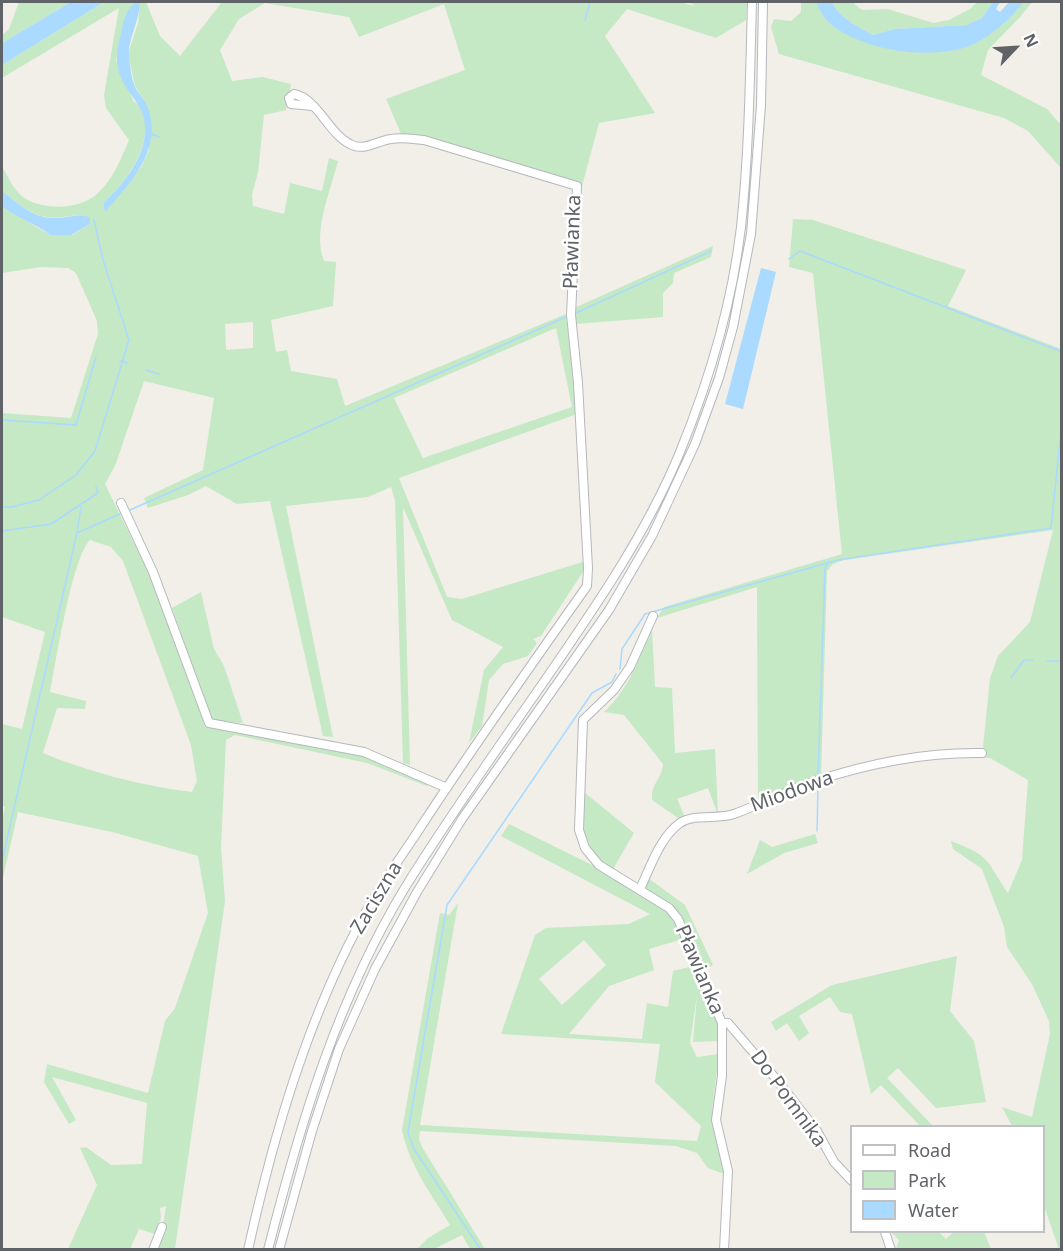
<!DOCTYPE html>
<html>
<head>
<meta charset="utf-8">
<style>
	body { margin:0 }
	#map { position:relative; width:1063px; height:1251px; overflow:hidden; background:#f1efe8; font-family:"Noto Sans",sans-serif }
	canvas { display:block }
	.frame { position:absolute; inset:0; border:3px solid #5f6368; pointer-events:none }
	.legend { position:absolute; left:850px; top:1125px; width:195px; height:108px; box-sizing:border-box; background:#fff; border:2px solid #bfc1c3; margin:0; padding:8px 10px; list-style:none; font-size:18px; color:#5f6368 }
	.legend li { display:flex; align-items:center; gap:12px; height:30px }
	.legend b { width:30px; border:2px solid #bfc1c3 }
	.north { position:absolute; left:985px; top:18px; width:60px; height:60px; -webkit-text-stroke:4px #fff; paint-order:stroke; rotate:65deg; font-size:16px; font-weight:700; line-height:24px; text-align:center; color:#5f6368 }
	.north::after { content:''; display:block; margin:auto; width:21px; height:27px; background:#5f6368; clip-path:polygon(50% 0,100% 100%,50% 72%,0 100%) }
</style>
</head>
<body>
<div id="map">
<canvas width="1063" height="1251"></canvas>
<div class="frame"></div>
<ul class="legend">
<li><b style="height:8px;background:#fff"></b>Road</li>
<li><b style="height:16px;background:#c5e8c5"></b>Park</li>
<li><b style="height:16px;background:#aadaff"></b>Water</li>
</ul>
<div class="north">N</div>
</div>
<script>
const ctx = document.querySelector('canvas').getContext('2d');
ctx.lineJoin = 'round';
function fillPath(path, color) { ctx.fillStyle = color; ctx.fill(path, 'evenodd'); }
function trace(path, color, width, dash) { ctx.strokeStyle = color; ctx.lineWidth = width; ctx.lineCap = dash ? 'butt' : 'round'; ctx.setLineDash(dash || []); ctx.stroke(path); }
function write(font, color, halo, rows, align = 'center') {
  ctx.font = font + ' "Noto Sans",sans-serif'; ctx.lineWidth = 5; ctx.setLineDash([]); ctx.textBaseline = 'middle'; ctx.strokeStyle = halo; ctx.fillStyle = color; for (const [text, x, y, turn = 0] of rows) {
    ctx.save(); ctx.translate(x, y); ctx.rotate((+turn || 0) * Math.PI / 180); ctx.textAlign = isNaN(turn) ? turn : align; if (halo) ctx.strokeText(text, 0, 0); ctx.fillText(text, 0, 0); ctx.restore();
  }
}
const green = new Path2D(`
	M19,2H71L2,43V35L9,29Z
	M104,2H146L160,36L180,56L222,2H679L695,6L689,2H747L746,20L716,38L627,9L605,36L655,113L599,123L582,186L420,135L402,136L386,99L465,70L444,4L359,37L349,17L265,3L239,19L220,50L232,81L263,77L291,84L286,110L264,115L258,172L252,195L253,206L284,214L290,183L322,191L329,158L338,161C331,190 312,232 324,261L336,262L333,306L271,320L276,352L287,350L291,371L337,379L345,406L566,314L577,414L399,478L447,597L462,599L586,561V567L541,636L533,639L537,643L528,656L503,664L489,680L482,726L469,743L484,670L503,647L452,620L403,507L410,765L403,763L395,500L391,487L368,497L286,506L333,737L323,736L270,501L237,504L206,486L188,495L148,508L144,498L203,470L214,398L144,381L115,466L105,484L151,578L205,726L364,754L430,783L427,786L367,763L235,735L226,740L221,847L225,901L175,1249H156L161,1240L166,1206L160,1208L161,1218L155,1234L139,1229L130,1249H68L97,1185L80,1148L86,1147L111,1165L142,1164L147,1103L52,1077L76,1120L69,1124L44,1082L47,1064L148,1093L165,1021L175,1008L208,913L198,856L112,832L18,812L2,882V821L5,807L2,806V724L22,729L45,632L2,617V413L71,418L98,334L97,321L76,273L68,268L41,267L2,273V206L50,235H72L90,224V219C79,211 61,220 47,217C28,214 17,202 2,191V166C8,177 13,189 23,197C43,211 81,210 98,193C113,179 121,159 129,140L106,108L104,95L119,8L2,78V65ZM140,4L138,23L128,54L135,86L147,105L149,150L141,167L105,212L103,204C126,180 147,156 145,121C145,112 142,105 134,102L116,60L126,14ZM253,322V348L226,350L225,324ZM556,328L572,407L423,458L394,398ZM90,540L111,547L123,561L191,745L197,781L192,792C142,786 89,772 43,753L57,708L85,709L86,701L50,692C56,662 72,557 90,540Z
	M801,2H816L827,21L853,37L991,34L1023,2H1032L1021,16L988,50L981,75L1047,109L1061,125V168L1028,131L1004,118L779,54L771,27L774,19L791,21L801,12Z
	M832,2H852L862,10L888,9L933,23L949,20L970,9L977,2H993L982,18L967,25L894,29L873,35C859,27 839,18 832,2Z
	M793,219L813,220L966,270L948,306L1061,349V1249H1059L1044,1206V1126H1012L1002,1107L1032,1117L1050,1034L1049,1021L1032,984L1007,947L1004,927L982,869L953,849L951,841C992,857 985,859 1008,893L1022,860L1028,780L990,758H982L990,678L998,656L1030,622L1053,530L844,560L833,564L827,571L821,777L758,801L757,587L657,618L664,607L842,554L813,273L789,267Z
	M713,246L711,257L674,273L673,283L663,293V317L575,324L574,308Z
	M201,592L214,649L224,666L243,723L212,720L172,608Z
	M652,630L655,687L672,688L675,753L715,749L718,815L708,788L677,799L685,817L678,818L652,800C651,782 662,780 663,764L624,715L604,712C628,690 639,659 652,630Z
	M584,792L634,833L613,869C578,844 583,832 584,792Z
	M509,824L592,865L668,910L683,939L649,949L654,970L609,986L569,1034L642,1039L647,1003L668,1007L673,971L693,966L718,1019L719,1041L693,1042L697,995L690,1043L697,1057L719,1054L712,1110L724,1174L708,1168L697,1153L676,1146L420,1131L419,1139L422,1147L485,1249H470L462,1235L434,1249H417L428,1238L450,1225C432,1195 409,1165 402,1130L440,913L449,915L458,903L420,1125L697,1141L701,1126L655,1082L660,1044L501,1034L535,935L546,928L629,924L650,914L501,836ZM584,940L606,965L562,1005L539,979Z
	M815,834L818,843L784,853L747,874L760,840L772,847Z
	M648,878L685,905L713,965L704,971L681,914L644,888Z
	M957,956L950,1011L974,1041L986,1102L936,1108L898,1068L887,1078L933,1126H920L881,1085L871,1094L852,1014L840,1012L830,997L799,1016L809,1033L799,1041L787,1023L776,1031L771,1022L832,985Z
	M891,1232H939L946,1239L953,1232H984L991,1249H896L899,1240Z`);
const water = new Path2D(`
	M71,2H104L2,65V43Z
	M137,2L140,4C139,21 127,43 129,57C130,67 132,81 136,89C140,95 146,101 148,108C163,150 130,183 105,212L103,204C123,183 144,161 145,130C147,102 118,90 117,61C116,51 120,39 122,29C124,18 127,8 137,2Z
	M816,2H832C839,18 859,27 873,35L894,29L967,25L982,18L993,2H1000L996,9L1000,12L1009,2H1023C1012,18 992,35 974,44C934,62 861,51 828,22C823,17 819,8 816,2Z
	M2,191C17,202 31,217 52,218C64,219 80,212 90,218V224L71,235H50C37,224 17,218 2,206Z
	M761,268L776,272L743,409L725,404Z`);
const stream = new Path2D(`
	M585,20L590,2
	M152,134L159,137
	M789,259L800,251L1062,352
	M576,313L711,251
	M120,361L127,363
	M146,370L159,374
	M2,420L76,425L96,357
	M2,507H12L39,500L76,475L95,451L129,340L103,260L94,220
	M130,510L566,317
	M2,531L51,524L98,493L96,487
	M77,532L81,507
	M1047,661H1062
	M620,669L622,649L645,614L838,560L1051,528L1062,423
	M1011,678L1024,660H1033
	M1062,766V845
	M818,776L825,568L829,562
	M817,831L818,786
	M2,861L77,533L122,513
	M481,1250L414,1149L408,1132L447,905L592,693L612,682L616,674`);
const minor = new Path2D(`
	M121,503L153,572L209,723L364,752L447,788
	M653,616L630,667L614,690L583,720L579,830L585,848L599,865L669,908L678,919L722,1023V1076L716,1120L728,1171L724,1250
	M640,889C650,868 660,837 680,823C695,813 717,820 734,814C761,804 787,791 815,781C867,764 927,752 982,753
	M722,1023H728L777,1080L817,1131L834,1162L852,1181
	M885,1232L891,1250
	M153,1250L162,1227
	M248,1250C274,1133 309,1013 368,908C384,880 404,853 422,825C475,744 531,665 587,586L588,568L578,383L571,315L577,186L424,140C412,139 402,137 391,139C376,141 364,152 350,144C328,133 318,99 294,94L289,98L291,104L312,106
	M268,1250C300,1124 338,997 406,886C452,812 503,741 552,670C600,600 648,530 680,452C709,381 732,304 741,227C749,152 750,77 752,2
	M279,1250L312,1131L339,1049L375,969L417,892L462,819L609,610L652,536L695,444L719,378L733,327L751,234L761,105L763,2`);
const streetNames = [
	["Pławianka",573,242,-88],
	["Miodowa",792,792,-20],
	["Zaciszna",377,898,-59],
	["Pławianka",699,970,67],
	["Do Pomnika",788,1099,54]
];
fillPath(green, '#c5e8c5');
fillPath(water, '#aadaff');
trace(stream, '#aadaff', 1.5);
trace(minor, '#b5b8bc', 10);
trace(minor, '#fff', 8);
write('20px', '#5f6368', '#fff', streetNames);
</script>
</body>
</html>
